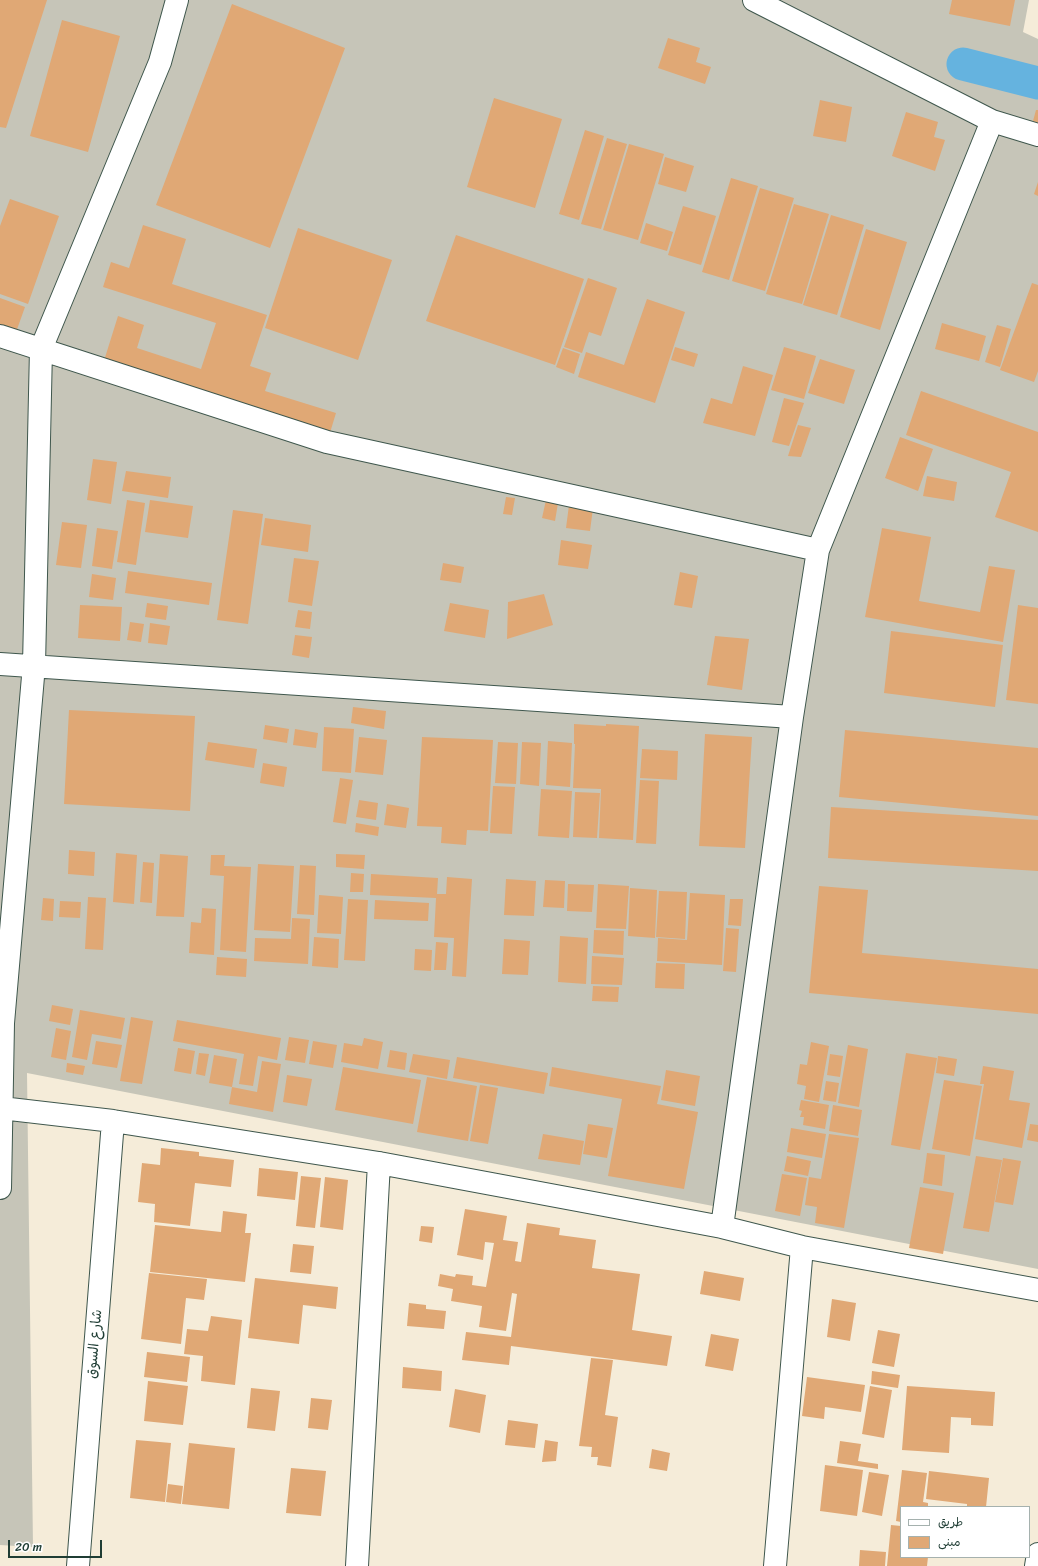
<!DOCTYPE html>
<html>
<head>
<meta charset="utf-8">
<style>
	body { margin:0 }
	#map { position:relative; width:1038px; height:1566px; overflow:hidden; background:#f5ecd9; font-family:Sriracha,"Playpen Sans Arabic",sans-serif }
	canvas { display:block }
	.legend { position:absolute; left:900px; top:1506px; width:130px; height:52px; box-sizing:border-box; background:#fff; border:1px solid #a5b1ae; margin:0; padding:5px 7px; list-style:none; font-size:12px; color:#1f3d34 }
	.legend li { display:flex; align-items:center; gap:8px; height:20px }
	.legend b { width:20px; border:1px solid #a5b1ae }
	.scale { position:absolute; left:8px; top:1540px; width:94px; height:18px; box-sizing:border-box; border:2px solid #1f3d34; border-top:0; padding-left:5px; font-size:12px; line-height:14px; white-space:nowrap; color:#1f3d34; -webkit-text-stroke:3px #fff; paint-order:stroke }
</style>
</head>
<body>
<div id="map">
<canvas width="1038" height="1566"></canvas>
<ul class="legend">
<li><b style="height:5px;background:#fff"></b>طريق</li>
<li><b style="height:11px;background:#e0a875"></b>مبنى</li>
</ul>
<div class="scale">20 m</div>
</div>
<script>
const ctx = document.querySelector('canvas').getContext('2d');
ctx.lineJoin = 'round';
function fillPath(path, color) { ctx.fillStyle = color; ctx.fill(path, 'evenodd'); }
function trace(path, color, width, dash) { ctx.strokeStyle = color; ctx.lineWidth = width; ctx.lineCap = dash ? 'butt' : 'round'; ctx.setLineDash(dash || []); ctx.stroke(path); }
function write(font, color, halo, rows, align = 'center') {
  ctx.font = font + ' Sriracha,"Playpen Sans Arabic",sans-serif'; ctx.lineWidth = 4; ctx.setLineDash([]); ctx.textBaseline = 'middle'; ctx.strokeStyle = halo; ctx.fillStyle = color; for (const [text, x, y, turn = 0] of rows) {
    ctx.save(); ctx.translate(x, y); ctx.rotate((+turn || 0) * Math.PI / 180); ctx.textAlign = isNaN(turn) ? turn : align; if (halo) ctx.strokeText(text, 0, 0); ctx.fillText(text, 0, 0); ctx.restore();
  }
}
const industrial = new Path2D(`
	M0,0H1029L1023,32L1038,39V1269L27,1073L33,1547L0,1545Z`);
const canal = new Path2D(`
	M963,64L1038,83`);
const building = new Path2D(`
	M0,0H47L6,128L0,127Z
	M952,0H1015L1010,26L949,14Z
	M232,4L345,48L270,248L156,205Z
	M62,20L120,36L88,152L30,136Z
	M668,38L700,48L696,62L711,67L705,84L658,68Z
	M494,98L562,119L535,208L467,187Z
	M820,100L852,107L846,142L813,136Z
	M1036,110H1038V123L1033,121Z
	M906,112L938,122L934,137L945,140L935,171L892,156Z
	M585,130L604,136L579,220L559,214Z
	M607,138L627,144L601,229L581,224Z
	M629,144L664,154L638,240L603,230Z
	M665,157L694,166L686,192L658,184Z
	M731,178L758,186L729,280L702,272Z
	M1038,182V196L1034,194Z
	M760,188L794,198L765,291L732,281Z
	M10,199L59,216L28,304L0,294V226Z
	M794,204L829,214L802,304L766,294Z
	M683,206L716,216L701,265L668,255Z
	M831,215L864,225L837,315L803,305Z
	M646,223L673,232L667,251L640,243Z
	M143,225L186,239L172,284L267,315L250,366L271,373L265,391L336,413L329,436L103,364L118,316L144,325L137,348L201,369L216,323L103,287L111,262L129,268Z
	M298,228L392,260L358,360L265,328Z
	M866,229L907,242L880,330L840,317Z
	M456,235L584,279L555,365L426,321Z
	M588,278L617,288L601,336L589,332L582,353L564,347Z
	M1032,283L1038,285V371L1034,382L1000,370Z
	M0,298L25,307L15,335L0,329Z
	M647,299L685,312L655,403L578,377L586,352L624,365Z
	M942,323L986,336L979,361L935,349Z
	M997,325L1011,329L1000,367L985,362Z
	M675,347L698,354L694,367L671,360Z
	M784,347L816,356L804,399L771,390Z
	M563,348L580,354L574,374L556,367Z
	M820,359L855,370L844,404L808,393Z
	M743,366L773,375L755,436L703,423L711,398L732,404Z
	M921,391L1038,432V532L995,517L1011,472L906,435Z
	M784,398L804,403L789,446L772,442Z
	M798,425L811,428L801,457L788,456Z
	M900,437L933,449L918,491L885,478Z
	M93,459L117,462L111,504L87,500Z
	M126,471L171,477L168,498L122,491Z
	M927,476L957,482L954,501L923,496Z
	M506,497L515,498L512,515L503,514Z
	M127,500L145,503L136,565L117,562Z
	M150,500L193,506L188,538L145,532Z
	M546,500L558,503L555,521L542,518Z
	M569,505L593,508L590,531L566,528Z
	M233,510L263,514L248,624L217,620Z
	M265,518L311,525L308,552L261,545Z
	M62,522L87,525L81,568L56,565Z
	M97,528L118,531L112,569L92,566Z
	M882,528L931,537L919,601L980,612L989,566L1015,570L1003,642L865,617Z
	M561,540L592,545L588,569L558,565Z
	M294,558L319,561L312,606L288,602Z
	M443,563L464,567L461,583L440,580Z
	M128,571L212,583L209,605L125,593Z
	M680,572L698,576L692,608L674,605Z
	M92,574L116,578L113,600L89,597Z
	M544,594L553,625L507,639L508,602Z
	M147,603L168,606L166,620L145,617Z
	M450,603L489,610L485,638L444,631Z
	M80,605L122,607L120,641L78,638Z
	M1018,605L1038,608V704L1006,700Z
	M298,610L312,612L310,629L295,627Z
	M130,622L144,624L141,642L127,640Z
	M150,623L170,626L167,645L148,643Z
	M891,631L1003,645L995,707L884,693Z
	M295,635L312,637L309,658L292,655Z
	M715,636L749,639L742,690L707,685Z
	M353,707L386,711L384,729L351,723Z
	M69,710L195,716L190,811L64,804Z
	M574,724L606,726V724L639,726L633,840L599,838L601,789L573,788L575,744H574Z
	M265,725L289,729L287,743L263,739Z
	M324,727L354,729L351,773L322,771Z
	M295,729L318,733L316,748L293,745Z
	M845,730L1038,748V816L839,797Z
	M705,734L752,737L745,848L699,846Z
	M359,737L387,740L383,775L355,772Z
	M422,737L493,740L488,831L467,830L466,845L441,843L442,827L417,826Z
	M548,741L572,743L570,787L546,785Z
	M208,742L257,749L254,768L205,760Z
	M498,742L518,743L516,784L495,783Z
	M522,742L541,743L539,786L520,784Z
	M642,749L678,751L677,780L640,778Z
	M263,763L287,767L284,787L260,783Z
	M340,778L353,780L346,824L333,822Z
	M640,780L659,781L656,844L636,843Z
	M493,786L515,787L512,834L490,833Z
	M541,789L572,791L569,838L538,836Z
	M575,792L600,793L597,838L573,837Z
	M359,800L378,803L376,820L356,817Z
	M387,804L409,808L406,828L384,825Z
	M831,807L1038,820V871L828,858Z
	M356,823L379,827L378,836L355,832Z
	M69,850L95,852L94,876L68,874Z
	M116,853L137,855L134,904L113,902Z
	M160,854L188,856L184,917L156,916Z
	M336,854L365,855L364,869L336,867Z
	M211,855H225L224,866L251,867L246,952L220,950L224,876L210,875Z
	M143,862L154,863L152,903L140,902Z
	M258,864L294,866L290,932L254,930Z
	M300,865L316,866L314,915L297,914Z
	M351,873L364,874L363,892H350Z
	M371,874L438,878L437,894H446L447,877L472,879L466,977L452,976L454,938L434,937L436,898L370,895Z
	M506,879L536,881L534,916L504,915Z
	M545,880L565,881L564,908L543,907Z
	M568,884L594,885L592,912L567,911Z
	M598,884L629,886L626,929L596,928Z
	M819,886L868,890L862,953L1038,969V1014L809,993Z
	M630,888L657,890L655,938L628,936Z
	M659,891L687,892L685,939L656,937Z
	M690,893L725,895L722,965L657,961L658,938L687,940Z
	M319,895L343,897L341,934L317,933Z
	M88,897L106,898L103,950L85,949Z
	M43,898L54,899L53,921L41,920Z
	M348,899L368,900L365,961L344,960Z
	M730,899H743L741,926L728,925Z
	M375,900L429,903L428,921L374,919Z
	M60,901L81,902L80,918L59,917Z
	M202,908L216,909L214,955L189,953L191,922L201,923Z
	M292,918L310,919L308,964L254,961L255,938L291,939Z
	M726,928L739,929L736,972L723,971Z
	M594,930L624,931L623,955L593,953Z
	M560,936L588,938L586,984L558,982Z
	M314,937L339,939L338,968L312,966Z
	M504,939L530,941L528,975L502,974Z
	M436,942L448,943L446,970H434Z
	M415,949L432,950L431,971L414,970Z
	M592,956L624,958L622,985L591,984Z
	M217,957L247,959L246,977L216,975Z
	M656,963L685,964L684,989L655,988Z
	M593,986L619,987L618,1002L592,1001Z
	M52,1005L73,1009L70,1025L49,1021Z
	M80,1010L125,1018L121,1039L92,1034L87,1060L72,1057Z
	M131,1017L153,1021L142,1084L120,1081Z
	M177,1020L281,1038L277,1060L258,1056L253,1086L239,1084L244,1054L173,1041Z
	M56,1028L71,1031L66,1060L51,1057Z
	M289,1037L309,1040L305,1063L285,1060Z
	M364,1038L383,1042L378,1069L341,1062L344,1043L362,1046Z
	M96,1041L122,1045L117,1068L92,1064Z
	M313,1041L337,1045L333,1068L309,1064Z
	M811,1042L829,1046L819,1102L804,1099L806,1086L797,1084L800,1064L807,1065Z
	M848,1045L868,1049L859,1107L838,1103Z
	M178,1048L195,1051L191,1074L174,1071Z
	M390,1050L407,1053L405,1070L387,1067Z
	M199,1053L209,1054L205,1076L196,1074Z
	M906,1053L937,1058L920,1150L891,1145Z
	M413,1054L450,1060L447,1079L409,1072Z
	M830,1054L843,1056L840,1077L827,1075Z
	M214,1055L237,1059L232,1087L209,1083Z
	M938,1056L957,1059L954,1076L936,1073Z
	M457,1057L548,1073L544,1094L453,1078Z
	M262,1061L281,1064L273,1112L229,1104L232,1087L257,1092Z
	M67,1063L85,1066L83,1075L66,1072Z
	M983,1066L1014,1071L1009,1100L1030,1103L1022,1148L975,1139L984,1084H980Z
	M343,1067L421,1080L413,1124L335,1110Z
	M552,1067L661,1086L657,1104L698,1112L684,1189L608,1176L622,1099L549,1086Z
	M666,1070L700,1076L695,1106L661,1100Z
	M287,1075L312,1079L307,1106L283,1102Z
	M427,1077L477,1086L468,1141L417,1132Z
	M944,1080L982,1086L970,1156L932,1149Z
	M826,1081L839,1083L836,1102L823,1100Z
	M480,1085L498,1088L488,1144L470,1141Z
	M801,1100L829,1105L825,1129L803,1125L804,1117H800L802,1111L799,1110Z
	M833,1105L862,1110L858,1136L829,1131Z
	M588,1124L613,1128L607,1158L583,1154Z
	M1030,1124L1038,1125V1142L1027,1140Z
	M791,1128L826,1134L822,1158L787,1152Z
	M543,1134L584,1141L580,1165L538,1159Z
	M829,1134L859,1138L844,1228L815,1223L817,1207L805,1205L809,1177L821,1179Z
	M161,1148L199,1152V1156L234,1160L231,1187L195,1183L190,1226L154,1222L155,1204L138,1202L142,1163L160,1165Z
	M927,1153L945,1155L942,1186L923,1183Z
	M787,1156L811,1161L808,1176L784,1171Z
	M976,1156L1002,1160L989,1232L963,1228Z
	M1003,1158L1021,1161L1013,1205L995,1202Z
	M259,1168L298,1172L295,1200L257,1196Z
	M782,1174L807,1178L800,1216L775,1211Z
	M301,1176L321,1178L315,1228L296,1226Z
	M325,1177L348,1180L343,1230L320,1227Z
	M920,1187L954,1193L943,1254L909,1248Z
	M465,1209L507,1216L503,1240L518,1242L515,1261L521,1262L527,1223L560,1228L559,1235L596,1240L592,1268L640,1274L632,1330L672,1336L667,1366L511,1346L509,1365L462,1360L466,1332L511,1337L517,1294L512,1293L506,1331L479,1327L482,1306L451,1301L453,1289L438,1286L440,1274L455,1277L456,1274L473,1276L472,1285L486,1287L494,1243L485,1242L483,1260L457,1255Z
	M223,1211L247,1214L245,1233H251L245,1282L150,1272L155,1225L221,1232Z
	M421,1226L434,1227L432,1243L419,1241Z
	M293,1244L314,1246L311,1274L290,1272Z
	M704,1271L744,1278L740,1301L700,1294Z
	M149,1273L207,1279L204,1300L186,1298L181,1344L141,1339Z
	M255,1278L338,1287L336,1309L303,1305L299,1344L248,1338Z
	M832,1299L856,1303L850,1341L827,1337Z
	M409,1303L426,1305V1309L446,1311L444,1329L407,1326Z
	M211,1316L242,1320L235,1385L201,1381L203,1356L184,1354L187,1329L208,1331Z
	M878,1330L900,1334L894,1367L872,1363Z
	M711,1334L739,1339L733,1371L705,1366Z
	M147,1352L190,1357L187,1382L144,1377Z
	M591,1358L613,1360L605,1415L618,1417L611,1467L597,1465L598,1457H591L592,1447L579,1446Z
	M403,1367L442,1371L441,1391L402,1388Z
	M872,1371L900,1375L898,1388L871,1384Z
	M807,1377L865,1385L861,1412L825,1407L824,1419L802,1416Z
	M148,1381L188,1386L183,1425L144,1421Z
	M870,1386L892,1390L884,1438L862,1434Z
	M907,1386L995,1392L993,1426L971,1425V1418L951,1417L949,1453L902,1450Z
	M251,1388L280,1391L275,1431L247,1428Z
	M455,1389L486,1395L480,1433L449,1427Z
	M311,1398L332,1400L328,1430L308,1428Z
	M508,1420L538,1424L535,1448L505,1445Z
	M136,1440L171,1443L165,1502L130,1498Z
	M545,1440L558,1442L556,1461L542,1462Z
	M840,1441L861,1444L858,1461L878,1464V1469L837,1463Z
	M189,1443L235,1448L229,1509L182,1504Z
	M652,1449L670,1453L667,1471L649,1468Z
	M825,1465L863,1470L857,1516L820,1511Z
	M291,1468L326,1471L321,1516L286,1513Z
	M902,1470L927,1473L923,1502L928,1503V1507H901V1522L896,1521Z
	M929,1471L989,1478L986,1507H967V1504L926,1499Z
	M869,1472L889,1475L882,1516L862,1512Z
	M168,1484L183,1486L181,1504L166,1502Z
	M891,1525L901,1526V1557H928L927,1566H887Z
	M860,1550L886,1552L885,1566H859Z`);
const minor = new Path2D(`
	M754,0L992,121L1038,135
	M0,336L327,442L818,550L792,717L722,1227
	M818,550L992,121
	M0,664L792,717
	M1,1108L113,1121L379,1163L722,1227L802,1247L1038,1290
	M0,1188L3,1023L34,665L41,349L160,62L177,0
	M78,1566L113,1121
	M357,1566L379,1163
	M775,1566L802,1247
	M1036,1566L1038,1554`);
const streetNames = [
	["شارع السوق",95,1344,-85]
];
fillPath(industrial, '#c6c5b8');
trace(canal, '#65b3df', 33);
fillPath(building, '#e0a875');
trace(minor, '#3f574d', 24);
trace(minor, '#fff', 22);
write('14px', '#1f3d34', '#fff', streetNames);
</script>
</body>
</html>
